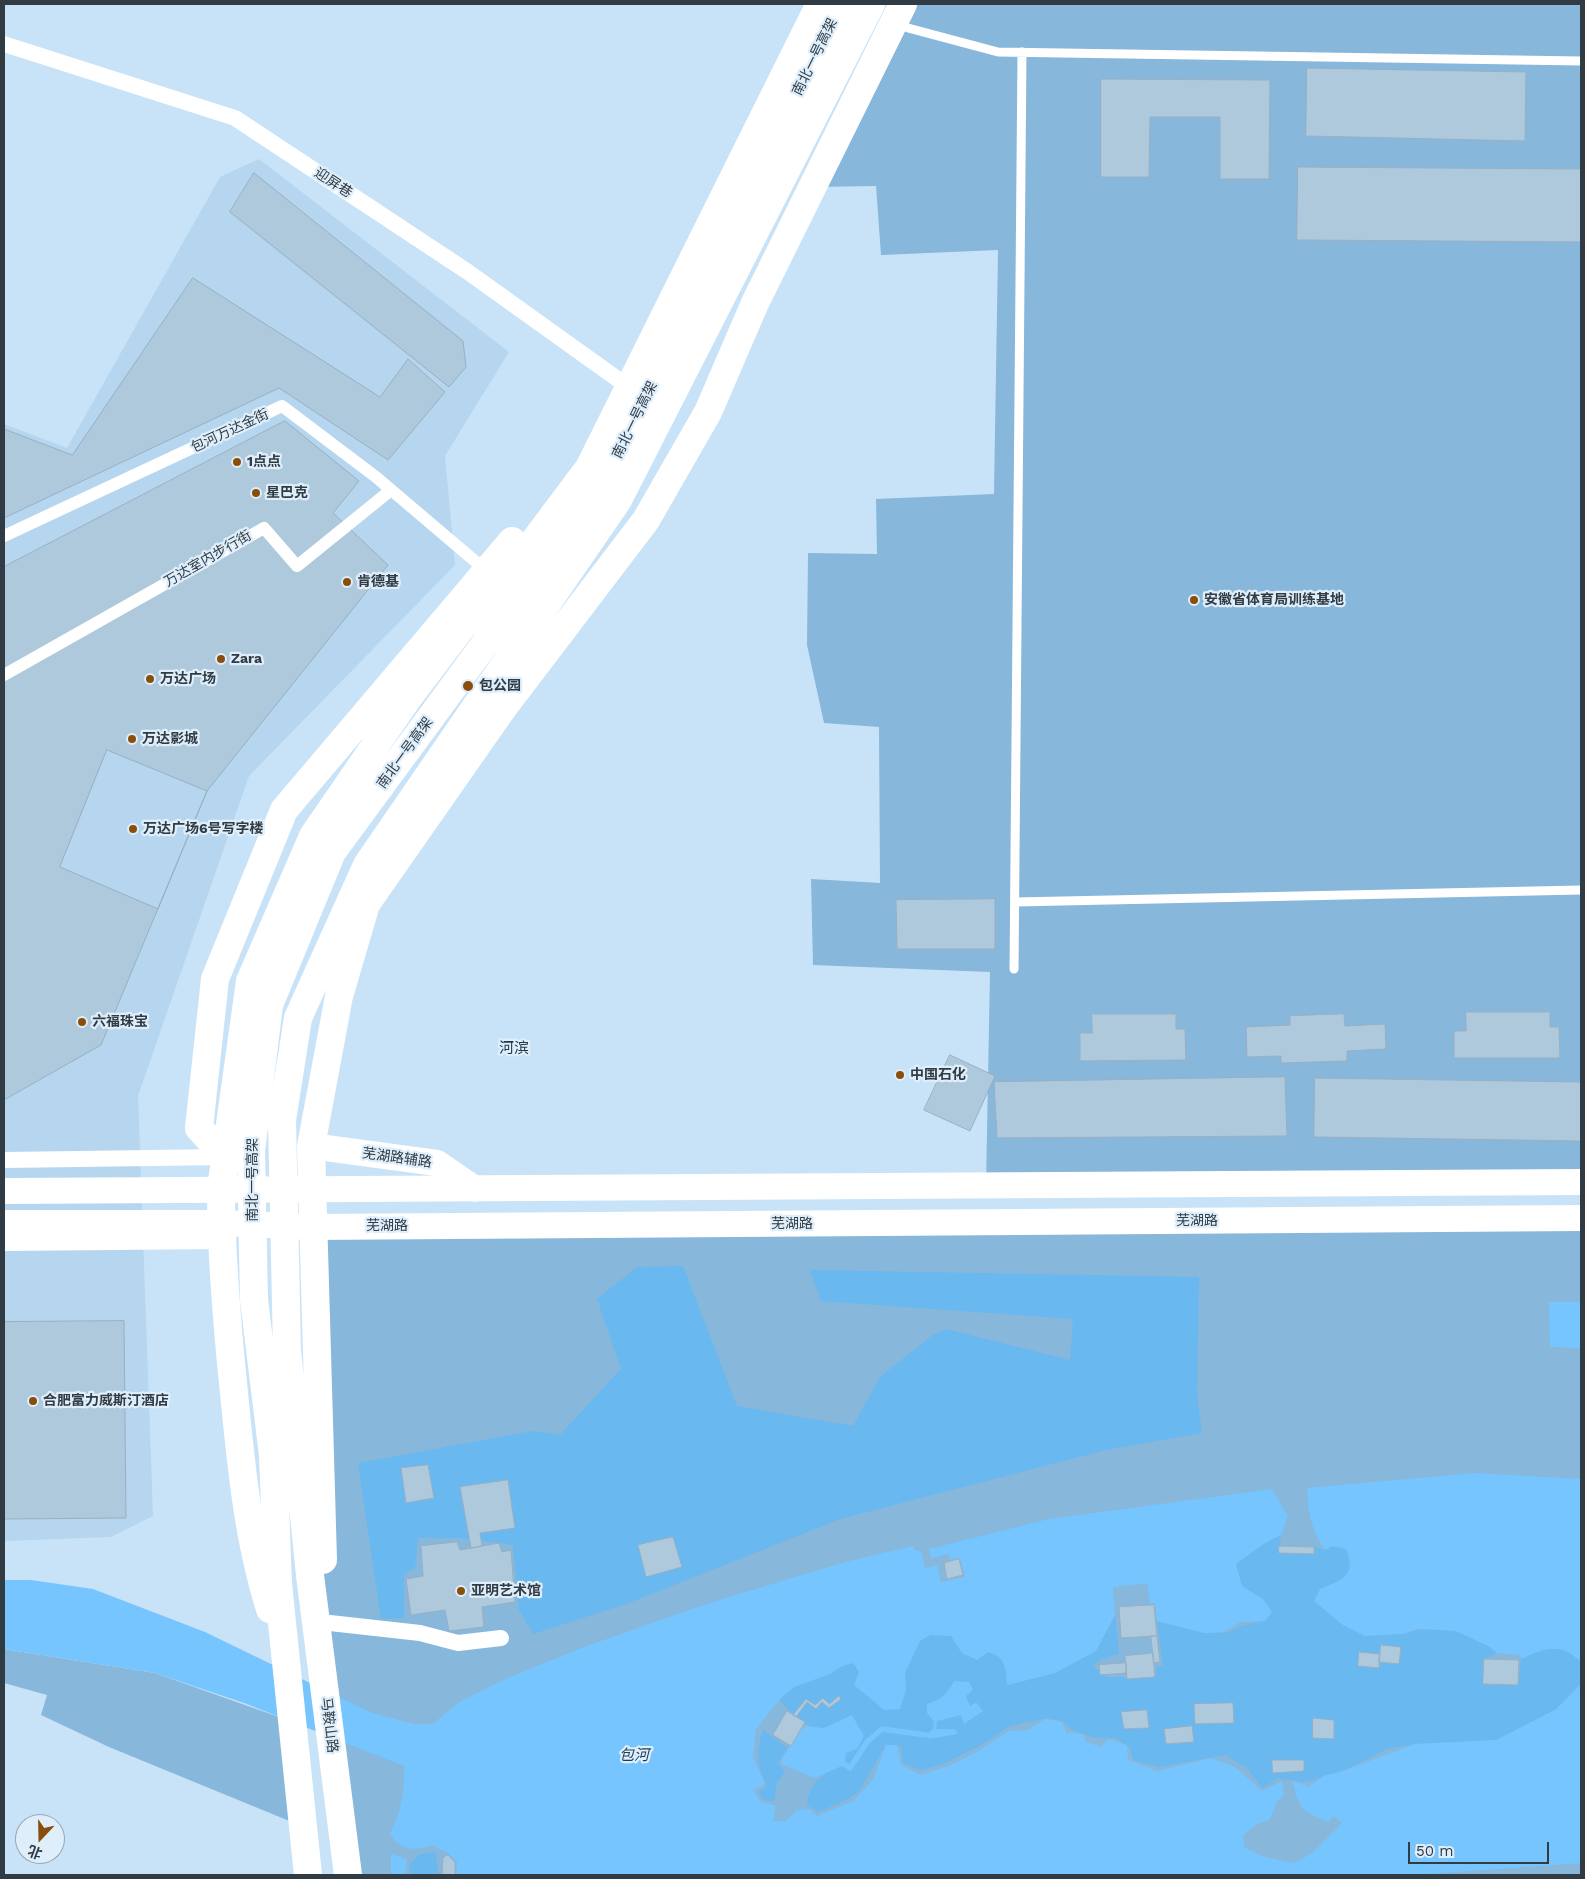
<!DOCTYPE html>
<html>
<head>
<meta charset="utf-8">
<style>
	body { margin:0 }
	#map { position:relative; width:1585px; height:1879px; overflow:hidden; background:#c8e3f7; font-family:"Work Sans","Noto Sans SC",sans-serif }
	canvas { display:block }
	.frame { position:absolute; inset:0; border:5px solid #313b43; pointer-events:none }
	.north { position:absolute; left:15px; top:1814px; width:50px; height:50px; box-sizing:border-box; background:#deeefb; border:1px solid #99a6b1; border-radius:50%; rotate:201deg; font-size:14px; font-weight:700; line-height:20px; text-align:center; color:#313b43 }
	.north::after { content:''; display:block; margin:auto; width:18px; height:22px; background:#894e09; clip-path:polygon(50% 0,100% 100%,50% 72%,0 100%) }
	.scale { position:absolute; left:1408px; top:1842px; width:141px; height:22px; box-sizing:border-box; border:2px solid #313b43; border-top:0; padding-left:6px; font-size:15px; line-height:18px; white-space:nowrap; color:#313b43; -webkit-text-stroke:4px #deeefb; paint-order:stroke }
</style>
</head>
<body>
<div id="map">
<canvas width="1585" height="1879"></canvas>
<div class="frame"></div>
<div class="north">北</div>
<div class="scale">50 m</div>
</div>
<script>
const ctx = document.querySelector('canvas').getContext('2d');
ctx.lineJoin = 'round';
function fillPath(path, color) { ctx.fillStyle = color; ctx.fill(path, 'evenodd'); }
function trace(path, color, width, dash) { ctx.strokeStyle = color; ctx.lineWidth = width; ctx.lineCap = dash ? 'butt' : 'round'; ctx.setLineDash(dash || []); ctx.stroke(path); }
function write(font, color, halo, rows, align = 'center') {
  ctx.font = font + ' "Work Sans","Noto Sans SC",sans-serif'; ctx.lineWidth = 4.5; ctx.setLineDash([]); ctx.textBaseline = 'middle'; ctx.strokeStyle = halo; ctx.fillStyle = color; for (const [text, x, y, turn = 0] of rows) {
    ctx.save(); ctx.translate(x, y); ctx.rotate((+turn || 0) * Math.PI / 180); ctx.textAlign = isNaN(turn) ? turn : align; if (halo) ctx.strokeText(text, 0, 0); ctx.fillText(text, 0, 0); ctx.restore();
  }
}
const built = new Path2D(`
	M259,159L509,352L445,456L455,565L249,776L138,1096L153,1516L111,1537L4,1541V424L67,448L220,177Z`);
const green = new Path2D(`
	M903,4H1581V1182L986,1186L990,972L813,965L811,879L880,883L879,727L824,723L807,645L808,553L877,554L876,499L994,494L998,250L881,255L876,186L812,187Z
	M1581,1218V1875H348L320,1657L313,1227Z
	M4,1649L155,1673L293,1722L304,1827L109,1747L41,1715L47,1695L4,1683Z`);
const forest = new Path2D(`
	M683,1266L737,1406L853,1426L880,1377L933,1335L946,1329L1070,1360L1073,1319L821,1301L810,1270L1199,1277L1197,1395L1202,1433L1106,1450L840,1519L629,1603L533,1634L519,1610L513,1545L462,1538H418L415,1568L404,1574V1618L381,1619L358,1463L533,1431L560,1435L621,1369L597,1299L637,1267Z
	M1281,1535L1279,1553L1314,1554V1547L1325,1550L1332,1546L1346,1549C1357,1576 1343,1580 1320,1589L1403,1634C1433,1623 1474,1631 1497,1653L1484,1659L1483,1684L1518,1685L1521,1659C1544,1648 1560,1642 1580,1660V1685L1555,1710L1496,1740L1415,1744L1387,1749L1347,1769L1314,1780L1303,1782L1278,1778L1262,1788L1247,1768L1225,1755L1160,1767L1133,1760L1130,1748L1116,1738H1095L1072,1730L1062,1721L1048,1718L1009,1726L983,1744L943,1764L921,1770L903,1763L901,1748L896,1745H886L860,1790L848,1799L818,1812L807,1805C810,1783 817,1781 833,1768C839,1762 843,1756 848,1750H855L852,1715C843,1719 834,1726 824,1728C810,1732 788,1710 779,1700L794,1687L830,1674L842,1666L853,1663L859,1672L906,1690L905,1673L920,1641L931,1635L951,1636L962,1653C976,1653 1000,1648 1005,1665C1007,1671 1006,1679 1008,1685L1055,1673L1096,1651L1115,1615L1119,1654L1101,1659L1093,1666L1106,1677H1155L1157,1667L1163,1666L1157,1621L1204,1633H1226L1241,1626L1265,1621L1239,1586L1236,1563L1265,1543Z
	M763,1730L788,1748L778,1762L785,1773L777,1782L774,1802L763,1799L758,1792L767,1786C756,1764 756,1754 763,1730Z
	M435,1852L439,1875H410L409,1866L419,1854Z`);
const water = new Path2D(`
	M1549,1302H1581V1348L1550,1347Z
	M1474,1473L1581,1479V1863L1413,1875H456L457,1862L448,1853L432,1845C414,1851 401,1851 390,1834C402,1811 404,1792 404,1766L244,1703L155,1673L4,1649V1580H31L93,1589L205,1632L372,1713L414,1724H432L461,1701L503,1680L584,1647L703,1605L845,1562L913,1546L916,1551H921L925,1568L937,1565L941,1582L965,1577L960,1558L951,1560L948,1554L931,1558L929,1549L1049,1519L1272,1489L1288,1516L1281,1535L1265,1543L1236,1564L1242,1586L1263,1599L1272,1612L1265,1621L1240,1622L1223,1632L1204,1633L1157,1621L1155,1603L1150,1604L1147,1583L1113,1587L1115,1615L1096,1651L1055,1673L1007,1685C1006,1669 1006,1657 988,1652L977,1660L962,1653L951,1636L930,1635L920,1641L905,1673L906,1690L900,1709L884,1710L854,1685L859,1672L853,1663L842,1666L830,1674L794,1687L779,1700L756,1729L753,1757L765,1784L753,1790L761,1802L776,1806L773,1821H786L797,1810L809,1809L817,1816L853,1801L873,1780L886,1745H897L901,1765L921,1775L951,1765L982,1749L1008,1731L1028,1730L1045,1719L1062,1722L1067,1733L1083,1734L1086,1742L1101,1747L1108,1739L1127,1745L1128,1760L1157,1771L1211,1758L1235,1767L1262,1791L1282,1781L1284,1795L1278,1800L1270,1819L1255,1825L1243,1836L1245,1848L1265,1857L1294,1863L1312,1853L1342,1823L1333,1816L1328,1822C1303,1813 1298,1807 1293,1781L1308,1787L1325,1775L1340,1772L1415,1744L1496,1740L1555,1710L1580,1685V1661C1560,1642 1544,1648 1521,1659V1655L1497,1653L1490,1647L1456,1631L1418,1629L1403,1634L1365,1636L1343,1625L1314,1601L1320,1589C1342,1580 1357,1576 1346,1549L1332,1546L1325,1550C1311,1529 1308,1513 1307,1488Z
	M954,1681L969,1682L973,1690L966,1696L970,1706L976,1702L983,1711L964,1724L961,1715L937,1721L936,1729H955L958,1734L929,1739L926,1735L933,1729L934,1722L927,1713V1704C942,1699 947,1694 954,1681Z
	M852,1715L864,1736L857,1749L846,1753L845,1762L842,1766L815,1778L781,1764L782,1758L804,1726L824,1728Z
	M391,1854L407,1859L405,1875H391Z`);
const stream = new Path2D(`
	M844,1764L850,1768L867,1742L882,1729L926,1735`);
const building = new Path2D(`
	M1307,68L1526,72L1525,141L1306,136Z
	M1101,79L1270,80L1269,179H1220V117H1150L1149,177H1101Z
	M1298,167L1581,169V242L1297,240Z
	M254,173L463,341L466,367L449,387L230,212Z
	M193,278L380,397L408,359L445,392L388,460L279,388L4,518V429L72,455Z
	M285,421L359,481L333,513L388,565L207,791L101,1045L4,1100V567Z
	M107,750L207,791L158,909L60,867Z
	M995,899V949H897L896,900Z
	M1466,1012H1550V1027H1559L1560,1058H1454V1031H1466Z
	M1092,1014H1176V1029H1185L1186,1060L1080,1061V1033H1092Z
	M1344,1014L1345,1026L1385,1024L1386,1049L1347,1051V1061L1281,1063V1056L1247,1057L1246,1027L1290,1025V1016Z
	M950,1055L995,1076L970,1131L924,1110Z
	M1285,1077L1287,1136L997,1138L994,1082Z
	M1315,1078L1581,1082V1141L1314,1137Z
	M124,1321L126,1518L4,1519V1322Z
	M428,1465L434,1498L406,1503L401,1468Z
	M508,1480L515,1528L480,1533L482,1546L471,1548L460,1487Z
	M673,1537L682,1567L646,1577L638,1545Z
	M457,1542L460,1550L499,1543L502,1552L511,1550L515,1602L482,1607L484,1627L449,1631L445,1610L411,1615L406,1579L423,1576L421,1546Z
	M1279,1546L1314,1547V1554L1279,1553Z
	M959,1559L963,1575L947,1579L944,1563Z
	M1154,1605L1157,1636L1121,1638L1119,1607Z
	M1151,1636H1157L1160,1662L1154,1663Z
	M1381,1645L1401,1647L1399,1664L1379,1662Z
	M1359,1652L1380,1654L1379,1668L1358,1666Z
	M1153,1653L1155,1677L1127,1679L1125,1656Z
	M1484,1659L1519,1660L1518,1685L1483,1684Z
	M1126,1663V1673L1100,1675L1099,1665Z
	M839,1696L841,1699L829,1708L822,1702L816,1709L807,1702L796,1717L793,1715L806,1699L815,1705L823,1698L829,1704Z
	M1233,1703L1234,1723L1195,1724L1194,1704Z
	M1147,1710L1149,1728L1124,1729L1121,1712Z
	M787,1711L805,1722L791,1746L773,1735Z
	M1313,1718L1334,1720V1739L1313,1738Z
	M1192,1726L1194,1742L1166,1744L1164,1729Z
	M1272,1760H1304V1771L1273,1773Z
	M448,1855L455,1862V1875H442L443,1858Z`);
const service = new Path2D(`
	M908,28L998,52L1581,61
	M1015,902L1581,890
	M1014,969L1022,52`);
const pedestrian = new Path2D(`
	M4,536L282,406L376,477L489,573
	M4,675L264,528L297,566L391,490`);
const minor = new Path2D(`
	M4,44L235,118L468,272L630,388
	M4,1160L225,1157
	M4,1243L222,1241
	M321,1622L420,1633L458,1643L501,1638`);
const primary = new Path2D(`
	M311,1146L437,1163L475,1189
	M4,1191L1581,1182
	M4,1223H221L313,1227L1581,1218`);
const trunk = new Path2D(`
	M225,1157L199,1128L215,979L284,810L512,541
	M323,1560L311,1146L339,996L366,904L503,708L646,520L708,412L755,303L903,4
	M270,1609C248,1539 241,1465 234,1393C227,1325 221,1257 221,1189L250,981L313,836L408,698L461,628L502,584L589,468L820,4
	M308,1875L278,1584L273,1455L254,1300L251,1151L269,1005L332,852L606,479L842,4
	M348,1875L310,1575L287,1350L282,1120L298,1018L367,865L618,500L871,4`);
const markers = [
	[237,462,5,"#894e09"],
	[256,493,5,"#894e09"],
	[347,582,5,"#894e09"],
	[1194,600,5,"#894e09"],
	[221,659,5,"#894e09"],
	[150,679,5,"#894e09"],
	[468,686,6,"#894e09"],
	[132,739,5,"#894e09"],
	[133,829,5,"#894e09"],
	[82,1022,5,"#894e09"],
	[900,1075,5,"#894e09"],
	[33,1401,5,"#894e09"],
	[461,1591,5,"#894e09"]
];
const streetNames = [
	["南北一号高架",815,57,-64],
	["迎屏巷",333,183,33],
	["南北一号高架",635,420,-64],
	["包河万达金街",230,431,-25],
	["万达室内步行街",208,559,-30],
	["南北一号高架",405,753,-54],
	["芜湖路辅路",397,1158,8],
	["南北一号高架",253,1180,-90],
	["芜湖路",1197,1221],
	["芜湖路",792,1224],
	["芜湖路",387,1226],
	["马鞍山路",329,1725,83]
];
const poiNames = [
	["1点点",247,462],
	["星巴克",266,493],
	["肯德基",357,582],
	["安徽省体育局训练基地",1204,600],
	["Zara",231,659],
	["万达广场",160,679],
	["包公园",479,686],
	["万达影城",142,739],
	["万达广场6号写字楼",143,829],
	["六福珠宝",92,1022],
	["中国石化",910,1075],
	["合肥富力威斯汀酒店",43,1401],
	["亚明艺术馆",471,1591]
];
const neighbourhoodNames = [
	["河滨",514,1049]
];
const waterNames = [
	["包河",634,1756]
];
fillPath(built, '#b5d6ee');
fillPath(green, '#87b7db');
fillPath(forest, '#69b8f0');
fillPath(water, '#76c5fe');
trace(stream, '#76c5fe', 5.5);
fillPath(building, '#aec8dc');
trace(building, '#97b0c4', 1);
trace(service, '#fff', 9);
trace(pedestrian, '#fff', 12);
trace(minor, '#fff', 16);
trace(primary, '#fff', 26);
trace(trunk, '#fff', 28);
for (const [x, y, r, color] of markers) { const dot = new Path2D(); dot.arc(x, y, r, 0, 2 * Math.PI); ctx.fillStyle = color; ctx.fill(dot); trace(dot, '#deeefb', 2); }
write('14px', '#313b43', '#deeefb', streetNames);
write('bold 14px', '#313b43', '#deeefb', poiNames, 'left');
write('15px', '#233949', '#deeefb', neighbourhoodNames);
write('italic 15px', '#1b3d55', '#deeefb', waterNames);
</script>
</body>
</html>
